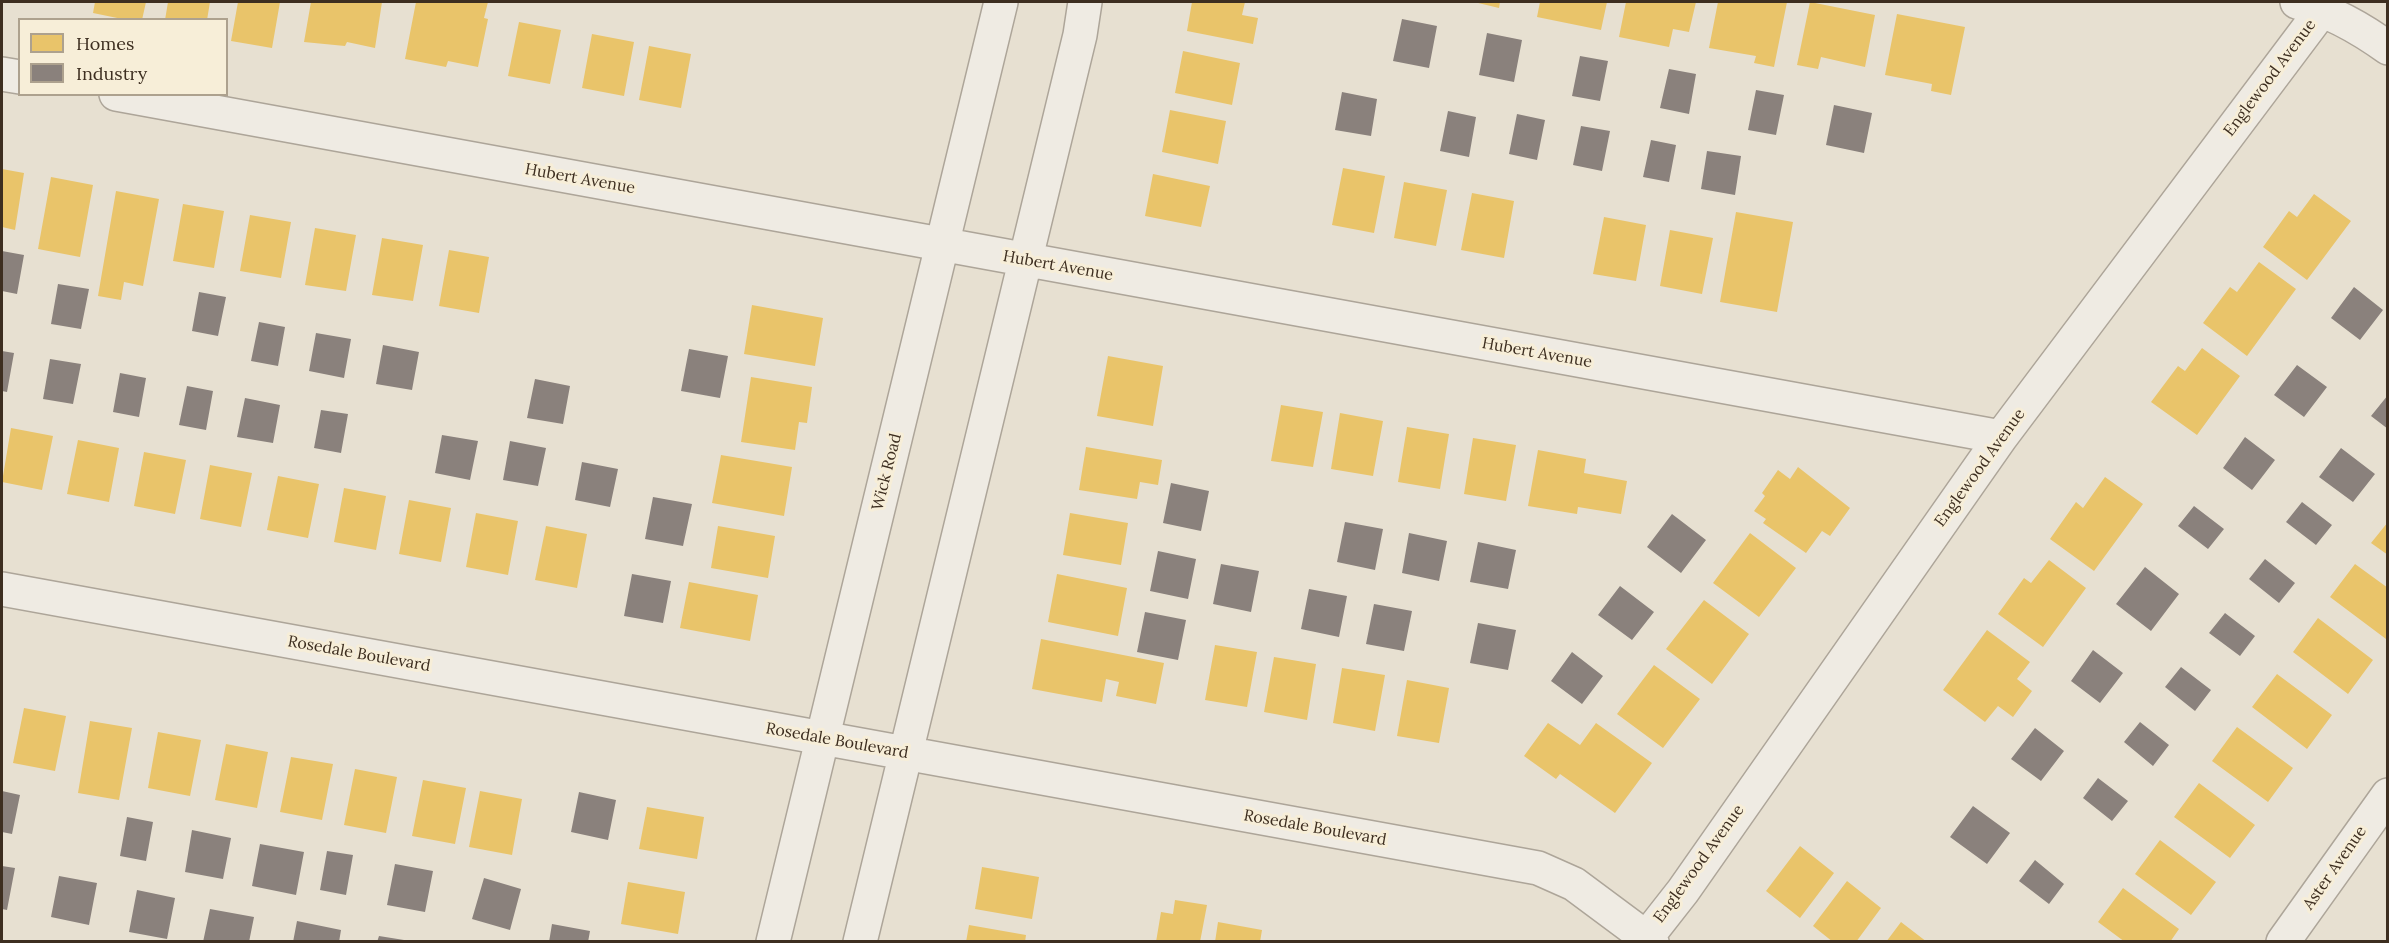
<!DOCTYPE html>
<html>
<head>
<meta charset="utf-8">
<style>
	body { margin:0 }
	#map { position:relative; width:2389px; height:943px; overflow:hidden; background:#e7e0d1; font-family:Lora,serif }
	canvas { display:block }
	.frame { position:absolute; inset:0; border:3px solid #3d2e20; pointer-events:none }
	.legend { position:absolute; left:18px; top:18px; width:210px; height:78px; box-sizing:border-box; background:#f7eed8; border:2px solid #ada18e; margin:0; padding:8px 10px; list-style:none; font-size:18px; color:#3d2e20 }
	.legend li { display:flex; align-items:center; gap:12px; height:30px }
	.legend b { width:30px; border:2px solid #ada18e }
</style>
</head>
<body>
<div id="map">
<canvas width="2389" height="943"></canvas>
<div class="frame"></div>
<ul class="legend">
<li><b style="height:16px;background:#e9c46a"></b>Homes</li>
<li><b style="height:16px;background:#8a817c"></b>Industry</li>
</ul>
</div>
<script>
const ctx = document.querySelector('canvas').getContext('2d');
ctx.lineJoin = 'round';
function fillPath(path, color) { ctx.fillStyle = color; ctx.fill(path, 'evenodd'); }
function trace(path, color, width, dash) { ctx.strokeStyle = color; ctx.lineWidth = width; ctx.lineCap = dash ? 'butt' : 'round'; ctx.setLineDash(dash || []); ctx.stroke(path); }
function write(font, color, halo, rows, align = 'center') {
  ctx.font = font + ' Lora,serif'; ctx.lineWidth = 6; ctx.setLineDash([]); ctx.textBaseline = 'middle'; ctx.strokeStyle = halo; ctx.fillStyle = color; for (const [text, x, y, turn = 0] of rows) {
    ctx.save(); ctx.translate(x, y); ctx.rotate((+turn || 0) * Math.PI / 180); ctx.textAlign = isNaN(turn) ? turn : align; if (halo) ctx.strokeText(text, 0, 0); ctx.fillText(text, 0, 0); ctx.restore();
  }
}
const homes = new Path2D(`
	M95,2H146L142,20H127L93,13Z
	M168,2H210L207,20H165Z
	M238,2H280L272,48L231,41Z
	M311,2H382L375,48L347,42L345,46L304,42Z
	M416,2H488L484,18L488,19L478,67L448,61L446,67L405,59Z
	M1192,2H1245L1242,15L1258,18L1253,44L1187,31Z
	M1474,2H1500L1499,8Z
	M1540,2H1607L1601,30L1537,17Z
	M1626,2H1696L1689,32L1673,29L1669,47L1619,37Z
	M1718,2H1787L1774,67L1754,63L1756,56L1709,48Z
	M1810,2L1875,15L1865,67L1821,57L1818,69L1797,65Z
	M1897,14L1965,27L1951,95L1931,91L1932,84L1885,75Z
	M519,22L561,30L550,84L508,76Z
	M592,34L634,42L624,96L582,88Z
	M649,46L691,54L681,108L639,100Z
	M1183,51L1240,63L1232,105L1175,93Z
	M1170,110L1226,121L1218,164L1162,152Z
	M1343,168L1385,176L1374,233L1332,225Z
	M2,169L24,173L15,230L2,227Z
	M1153,174L1210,186L1201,227L1145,216Z
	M51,177L93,185L80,257L38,249Z
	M1404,182L1447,190L1436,246L1394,238Z
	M116,191L159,199L143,286L124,282L121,300L98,296Z
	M1472,193L1514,201L1504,258L1461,250Z
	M2314,194L2351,221L2307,280L2263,247L2289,211L2297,217Z
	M183,204L224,211L214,268L173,261Z
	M1736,212L1793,222L1777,312L1720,302Z
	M250,215L291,222L281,278L240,271Z
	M1604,217L1646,225L1636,281L1593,274Z
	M315,228L356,235L346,291L305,285Z
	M1670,230L1713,238L1702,294L1660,286Z
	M382,238L423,245L413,301L372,295Z
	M449,250L489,257L479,313L439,306Z
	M2259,262L2296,289L2247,356L2203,323L2230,287L2237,292Z
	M752,305L823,318L815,366L744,354Z
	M2202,348L2240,376L2197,435L2151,402L2178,366L2185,371Z
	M1108,356L1163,366L1153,426L1097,416Z
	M751,377L812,387L807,423L799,422L795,450L741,442Z
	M1281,405L1323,412L1313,467L1271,461Z
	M1340,413L1383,421L1373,476L1331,469Z
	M1407,427L1449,434L1440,489L1398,482Z
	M11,428L53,436L42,490L2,482Z
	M1473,438L1516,445L1506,501L1464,494Z
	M78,440L119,448L109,502L67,494Z
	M1086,447L1162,460L1158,485L1140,482L1137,499L1079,490Z
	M1538,450L1586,459L1584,473L1627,481L1621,514L1578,507L1577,514L1528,506Z
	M144,452L186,460L175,514L134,506Z
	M721,455L792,467L784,516L712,503Z
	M210,465L252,473L241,527L200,519Z
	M1798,467L1850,508L1830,536L1822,531L1806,553L1763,523L1766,519L1754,511L1765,496L1762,493L1778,470L1790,479Z
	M278,476L319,484L308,538L267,530Z
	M2105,477L2143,504L2094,571L2050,539L2076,502L2083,508Z
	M344,488L386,496L376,550L334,542Z
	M409,500L451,508L441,562L399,554Z
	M476,513L518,521L508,575L466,567Z
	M1070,513L1128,523L1121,565L1063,555Z
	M2388,522V555L2371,543Z
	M546,526L587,534L577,588L535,580Z
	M718,526L775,536L768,578L711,568Z
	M1750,533L1796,568L1759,617L1713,583Z
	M2049,560L2086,588L2043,647L1998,614L2024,578L2031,583Z
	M2355,564L2388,588V636L2386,639L2330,597Z
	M1057,574L1127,588L1118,636L1048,622Z
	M689,582L758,595L750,641L680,628Z
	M1704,600L1749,634L1712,684L1666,649Z
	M2318,618L2373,660L2348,694L2293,652Z
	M1987,630L2030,662L2017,679L2032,691L2013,717L1998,706L1985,722L1943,690Z
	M1041,639L1164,663L1156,704L1116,696L1119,682L1106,679L1102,702L1032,689Z
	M1215,645L1257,652L1247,707L1205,700Z
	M1274,657L1316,664L1307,720L1264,712Z
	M1654,665L1700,699L1663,748L1617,714Z
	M1342,668L1385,675L1375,731L1333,723Z
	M2277,674L2332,715L2307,749L2252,707Z
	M1407,680L1449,688L1439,743L1397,736Z
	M24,708L66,716L55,771L13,763Z
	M90,721L132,728L119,800L78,793Z
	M1548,723L1580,745L1596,723L1652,763L1615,813L1560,774L1556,779L1524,756Z
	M2237,727L2293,768L2268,802L2212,761Z
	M158,732L201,740L190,796L148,788Z
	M226,744L268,752L257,808L215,800Z
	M291,757L333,764L322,820L280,812Z
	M355,769L397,777L386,833L344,825Z
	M423,780L466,788L455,844L412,836Z
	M2199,783L2255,825L2230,858L2174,817Z
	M480,791L522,799L512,855L469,847Z
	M647,807L704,817L697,859L639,849Z
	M2160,840L2216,882L2191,915L2135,874Z
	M1800,846L1834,873L1800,918L1766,891Z
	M982,867L1039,877L1032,919L975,909Z
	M1847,881L1881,908L1856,942H1833L1813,926Z
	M628,882L685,892L678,934L621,924Z
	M2123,888L2179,929L2170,942H2125L2098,922Z
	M1175,900L1207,905L1200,942H1156L1161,912L1173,914Z
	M1218,922L1262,930L1260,942H1215Z
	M1901,922L1927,942H1886Z
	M969,925L1026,935L1025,942H966Z`);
const industry = new Path2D(`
	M1402,19L1437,26L1429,68L1393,61Z
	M1487,33L1522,40L1514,82L1479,75Z
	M1580,56L1608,61L1600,101L1572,96Z
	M1669,69L1696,74L1689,114L1660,108Z
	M1756,90L1784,95L1776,135L1748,130Z
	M1342,92L1377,99L1371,136L1335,130Z
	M1834,105L1872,113L1864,153L1826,145Z
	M1448,111L1476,117L1469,157L1440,151Z
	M1517,114L1545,120L1537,160L1509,154Z
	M1581,126L1610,131L1602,171L1573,165Z
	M1651,140L1676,145L1669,182L1643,177Z
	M1707,151L1741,156L1735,195L1701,189Z
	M2,251L24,255L17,294L2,291Z
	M58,284L89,289L81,329L51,324Z
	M2354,287L2383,310L2360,340L2331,318Z
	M199,292L226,297L218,336L192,331Z
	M259,322L285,327L278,366L251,361Z
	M316,333L351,339L344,378L309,371Z
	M383,345L419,352L412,390L376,384Z
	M689,349L728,356L720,398L681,391Z
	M2,351L14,353L7,392L2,391Z
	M50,359L81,364L73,404L43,399Z
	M2297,365L2327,387L2304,417L2274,395Z
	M120,373L146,378L139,417L113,412Z
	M535,379L570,386L563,424L527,418Z
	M187,386L213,391L206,430L179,425Z
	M2388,395V429L2371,416Z
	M245,398L280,405L273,443L237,437Z
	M321,410L348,414L341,453L314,448Z
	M442,435L478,441L470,480L435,473Z
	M2245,437L2275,460L2252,490L2223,468Z
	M510,441L546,448L538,486L503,480Z
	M2341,448L2375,474L2353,502L2319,477Z
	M582,462L618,469L610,507L575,500Z
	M1171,483L1209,491L1201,531L1163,523Z
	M653,497L692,504L683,546L645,539Z
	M2302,502L2332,525L2316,545L2286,522Z
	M2194,506L2224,529L2208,549L2178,526Z
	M1672,514L1706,540L1681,573L1647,547Z
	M1345,522L1383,529L1375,570L1337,562Z
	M1409,533L1447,541L1439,581L1402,573Z
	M1478,542L1516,550L1508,589L1470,582Z
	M1158,551L1196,559L1188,599L1150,591Z
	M2265,559L2295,583L2279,603L2249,579Z
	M1221,564L1259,571L1251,612L1213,604Z
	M2145,567L2179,594L2151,631L2116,604Z
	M632,574L671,581L663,623L624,616Z
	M1620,586L1654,612L1632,640L1598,615Z
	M1309,589L1347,596L1339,637L1301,629Z
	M1374,604L1412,611L1404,651L1366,644Z
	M1145,612L1186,620L1178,660L1137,652Z
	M2225,613L2255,636L2240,656L2209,633Z
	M1478,623L1516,630L1508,670L1470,663Z
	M2093,650L2123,673L2100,703L2071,681Z
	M1572,652L1603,676L1582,704L1551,681Z
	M2181,667L2211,690L2195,711L2165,687Z
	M2140,722L2169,745L2153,766L2124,742Z
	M2035,728L2064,751L2041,781L2011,759Z
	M2098,778L2128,801L2112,821L2083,798Z
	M2,791L20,795L12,834L2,832Z
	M579,792L616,800L608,840L571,832Z
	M1973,806L2010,833L1987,864L1950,837Z
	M127,817L153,822L146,861L120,856Z
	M192,830L231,838L223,879L185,872Z
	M260,844L304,852L296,895L252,886Z
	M327,851L353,855L346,895L320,890Z
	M2035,860L2064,884L2049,904L2019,881Z
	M395,864L433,871L425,912L387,905Z
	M2,866L15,868L7,910L2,909Z
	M59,876L97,883L89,925L51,917Z
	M484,878L521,889L510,930L472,919Z
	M137,890L175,898L167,939L129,932Z
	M210,909L254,917L249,942H203Z
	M297,921L341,930L339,942H293Z
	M552,924L590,931L588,942H549Z
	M379,936L404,940V942H377Z`);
const minor = new Path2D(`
	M2297,2C2330,11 2359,27 2388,48
	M2,74L20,77
	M116,94L2001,437
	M2,589L1538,868L1574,884L1652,942
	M773,942L1001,2
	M860,942L1080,35L1085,2
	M1643,942L1683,891L2001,437L2328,2
	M2283,942L2388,795`);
const streetNames = [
	["Englewood Avenue",2270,78,-53],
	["Hubert Avenue",580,179,10],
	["Hubert Avenue",1058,266,10],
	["Hubert Avenue",1537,353,10],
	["Englewood Avenue",1980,468,-54],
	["Wick Road",887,472,-76],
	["Rosedale Boulevard",359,654,10],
	["Rosedale Boulevard",837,741,10],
	["Rosedale Boulevard",1315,828,10],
	["Englewood Avenue",1699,864,-54],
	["Aster Avenue",2335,868,-55]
];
fillPath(homes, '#e9c46a');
fillPath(industry, '#8a817c');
trace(minor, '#ada599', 36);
trace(minor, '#efebe3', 33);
write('16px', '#3d2e20', '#f7eed8', streetNames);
</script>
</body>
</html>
